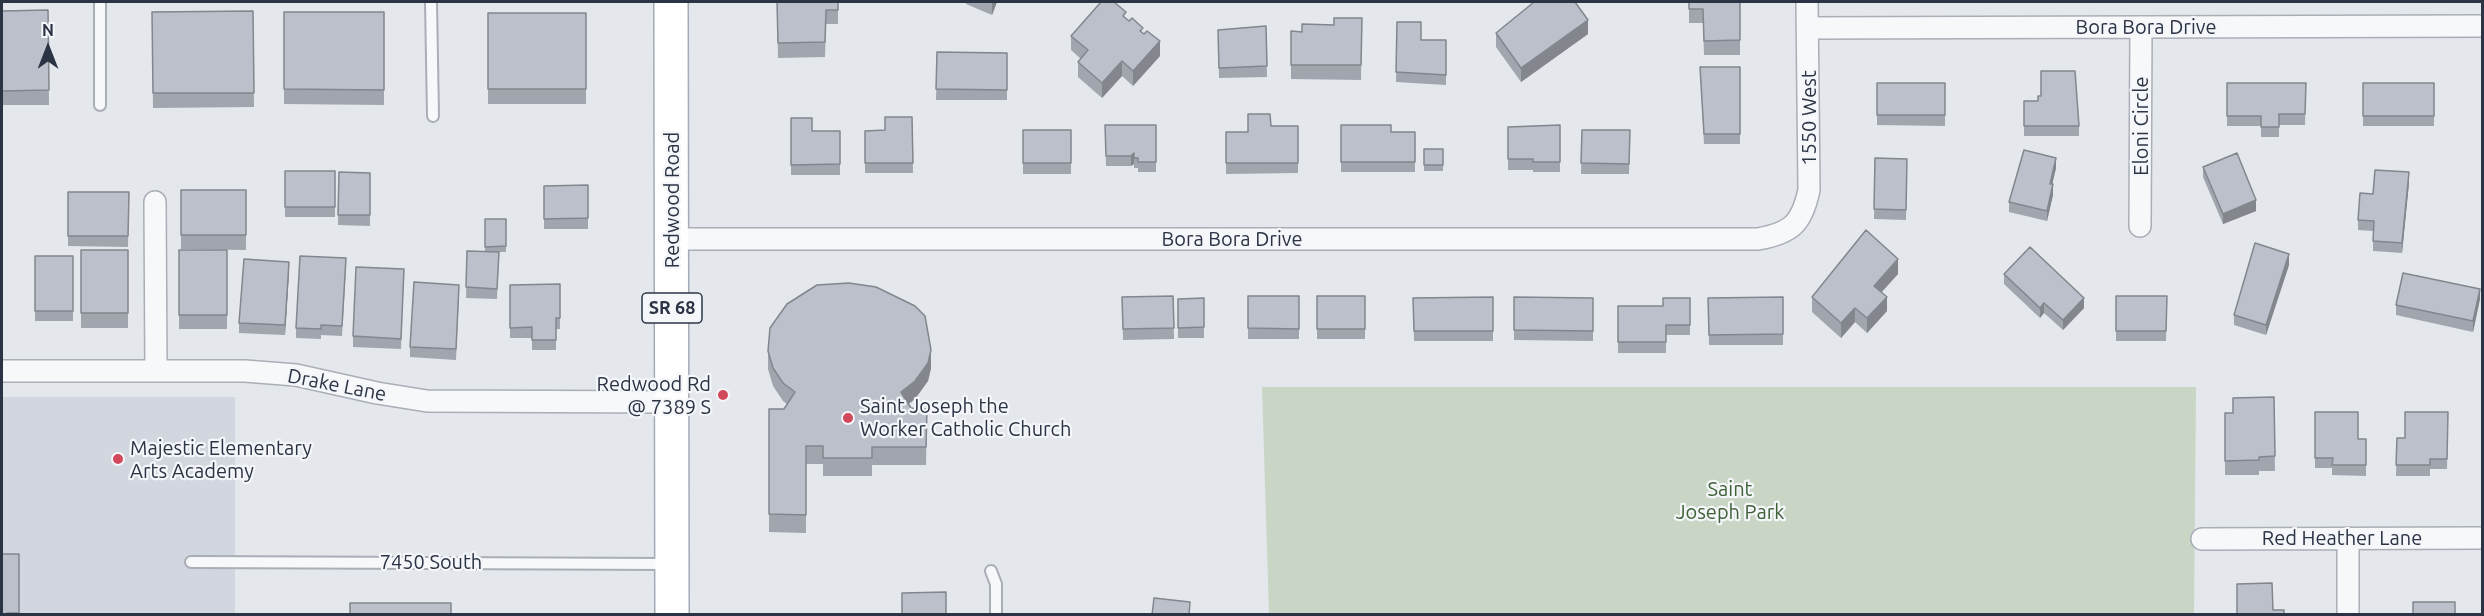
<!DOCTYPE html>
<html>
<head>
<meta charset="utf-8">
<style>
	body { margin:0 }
	#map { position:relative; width:2484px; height:616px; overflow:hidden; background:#e4e7ec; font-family:Ubuntu,sans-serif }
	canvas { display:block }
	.frame { position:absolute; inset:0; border:3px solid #2b3445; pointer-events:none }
	.north { position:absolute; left:18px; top:18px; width:60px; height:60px; -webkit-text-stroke:4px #f4f6f9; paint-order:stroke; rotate:0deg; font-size:16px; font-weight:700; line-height:24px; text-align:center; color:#2b3445 }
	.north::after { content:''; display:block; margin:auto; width:21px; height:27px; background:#2b3445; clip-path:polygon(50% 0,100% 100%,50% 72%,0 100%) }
</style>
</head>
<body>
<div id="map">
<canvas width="2484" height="616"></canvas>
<div class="frame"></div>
<div class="north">N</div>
</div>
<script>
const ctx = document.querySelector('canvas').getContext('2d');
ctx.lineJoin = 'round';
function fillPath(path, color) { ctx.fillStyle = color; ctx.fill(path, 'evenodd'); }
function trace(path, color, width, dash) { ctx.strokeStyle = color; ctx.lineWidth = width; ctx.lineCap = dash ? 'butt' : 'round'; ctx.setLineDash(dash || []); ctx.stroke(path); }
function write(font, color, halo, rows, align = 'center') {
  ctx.font = font + ' Ubuntu,sans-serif'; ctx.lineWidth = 4.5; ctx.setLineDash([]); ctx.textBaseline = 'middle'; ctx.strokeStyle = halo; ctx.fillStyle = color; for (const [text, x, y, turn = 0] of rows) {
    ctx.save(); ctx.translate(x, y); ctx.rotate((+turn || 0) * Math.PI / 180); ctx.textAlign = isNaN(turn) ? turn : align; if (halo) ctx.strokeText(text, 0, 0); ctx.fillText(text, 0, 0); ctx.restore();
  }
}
const built = new Path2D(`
	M2,397H235V614H2Z`);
const green = new Path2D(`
	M1262,387H2196L2194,614H1269Z`);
const lane = new Path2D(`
	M100,2V105
	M431,2L433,116
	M191,562L668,564
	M991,571L996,584V614`);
const street = new Path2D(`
	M1809,28L2482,26
	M155,202L156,371
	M2140,226L2141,27
	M672,239H1758C1792,233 1802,223 1809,190L1807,2
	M2,371H245L296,375L377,393L427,401L672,402
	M2202,539L2482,538
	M2348,614V538`);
const primary = new Path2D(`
	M671,2L672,614`);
const wall = new Path2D(`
	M777,2H838V24H826L825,57L778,58Z
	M966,2H997L992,15L966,4Z
	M1689,2H1740V55H1704L1703,23H1689Z
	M48,10L49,105H2V11Z
	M253,11L254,107L153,108L152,12Z
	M284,12H384V105L284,104Z
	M488,13H586V104H488Z
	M1362,18L1361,80L1291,79V31L1302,32Z
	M1126,20L1143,33L1160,56L1133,86L1122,76L1102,98L1078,77V62L1081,59L1071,50V36Z
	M1397,22L1421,40H1446V85L1396,82Z
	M1266,26L1267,77L1219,78L1218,30Z
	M1496,33L1588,34L1521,82L1496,47Z
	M937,52L1007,53V100H936Z
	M1700,67H1740V144H1704Z
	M1877,83H1945V126L1877,125Z
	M2227,83H2306L2305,125H2279V137H2261V126H2227Z
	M2363,83H2434V126H2363Z
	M2024,101L2079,126V136H2024Z
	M912,117L913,173H865V131L885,130Z
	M791,118L812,131H840V175H791Z
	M1105,125H1156V172H1138V168H1134V164L1131,166H1106Z
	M1341,125L1391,132H1415V172H1341Z
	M1560,125V172H1533V170H1508V127Z
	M1271,126H1298V173L1226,174V132H1248Z
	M1023,130H1071V174H1023Z
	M1582,130H1630L1629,174H1581Z
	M1424,149H1443V171H1424Z
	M1875,158L1907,159L1906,220L1874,219Z
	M2203,167L2256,211L2223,224L2203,177Z
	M2056,168L2052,184L2053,195L2047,221L2009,212V202Z
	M285,171H335V217H285Z
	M339,172L370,173V226L338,225Z
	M2409,183L2402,253L2373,251V231L2358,230V220L2373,194Z
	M588,185V229H544V186Z
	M181,190H246V250L181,249Z
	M68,192H129L128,247L68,246Z
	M485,219H506V252H491H499L497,299L466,298L467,251L485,252Z
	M81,250H128V328H81Z
	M179,250H227V329H179Z
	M35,256H73V321H35Z
	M2289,265L2266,335L2234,325V315Z
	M346,268L342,336L321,335V339L296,338V328Z
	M404,269L401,349L353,347V336Z
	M289,272L285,335L239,333V323Z
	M1898,274L1882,292L1887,311L1867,333L1855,322L1841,338L1812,312V297Z
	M2004,274L2084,308L2063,330L2044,313L2040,318L2004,284Z
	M560,284V329H556V350H532V338H510V285Z
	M459,295L456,360L410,357V347Z
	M1173,296L1174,339L1123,340L1122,297Z
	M1248,296H1299V339H1248Z
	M1317,296H1365V339H1317Z
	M2116,296H2167L2166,341H2116Z
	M1493,297V341H1414L1413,298Z
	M1514,297L1593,298V341L1514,340Z
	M1783,297V345H1709L1708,298Z
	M1204,298V338H1178V299Z
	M1690,298V335H1666V353H1618V306H1663Z
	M2480,299L2473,332L2396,315V305Z
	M768,351L931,368L928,381L915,399L908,404L911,408L927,409L926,465H872V476H823V464H806V533L769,532V409H784L787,404L783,401L773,386L768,369Z
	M2274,397L2275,471H2259V475H2225V413H2233Z
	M2315,412L2358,439H2366V476L2332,475V468H2315Z
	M2448,412L2447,469H2430V476H2396L2397,438H2405Z`);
const shadedWall = new Path2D(`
	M992,2H997L992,15Z
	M1588,20V34L1521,82V68Z
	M1160,41V56L1133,86V71Z
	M1122,61V76L1102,98V83Z
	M1134,153V164L1131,166V156Z
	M2056,158V168L2050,194V184Z
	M2409,172V183L2402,253V243Z
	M2053,184V195L2047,221V211Z
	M2256,200V211L2223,224V214Z
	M2289,254V265L2266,335V325Z
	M1898,259V274L1874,300V286Z
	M289,262V272L285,335V325Z
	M2480,289V299L2473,332V321Z
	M1887,297V311L1867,333V318Z
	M2084,298V308L2063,330V320Z
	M2044,303V313L2040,318V308Z
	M1855,308V322L1841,338V323Z
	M931,350V368L928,381L915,399L901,410V392Z`);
const building = new Path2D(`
	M777,2H838V10H826L825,42L778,43Z
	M1101,2H1114L1126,12L1123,16L1129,21L1132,18L1143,28L1140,31L1144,34L1147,31L1160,41L1133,71L1122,61L1102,83L1078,62L1088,50L1071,36Z
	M1534,2H1575L1588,20L1521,68L1496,33Z
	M1689,2H1740V40L1704,41L1703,9H1689Z
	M48,10L49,90L2,91V11Z
	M253,11L254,93H153L152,12Z
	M284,12H384V90L284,89Z
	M488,13H586V89H488Z
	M1334,18H1362L1361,65H1291V31L1302,32V24L1334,25Z
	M1397,22H1421V40H1446V75L1396,72Z
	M1266,26L1267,66L1219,68L1218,30Z
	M937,52L1007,53V90L936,89Z
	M1700,67H1740V134H1704Z
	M2041,71H2075L2079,126H2024V101H2038V96H2041Z
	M1877,83H1945V115H1877Z
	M2227,83H2306L2305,114H2279V127H2261V116H2227Z
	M2363,83H2434V116H2363Z
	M1248,114H1270L1271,126H1298V163H1226V132H1248Z
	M885,117H912L913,163H865V131L885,130Z
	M791,118H812V131H840V164L791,165Z
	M1105,125H1156V162H1138V158H1134V153L1131,156H1106Z
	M1341,125H1391V132H1415V162H1341Z
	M1560,125V162H1533V159H1508V127Z
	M1023,130H1071V163H1023Z
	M1582,130H1630L1629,164L1581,163Z
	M1424,149H1443V165H1424Z
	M2024,150L2056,158L2050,184H2053L2047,211L2009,202Z
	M2237,153L2256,200L2223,214L2203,167Z
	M1875,158L1907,159L1906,210L1874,209Z
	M2375,170L2409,172L2402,243L2373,241L2374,221L2358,220L2360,193L2373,194Z
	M285,171H335V207H285Z
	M339,172L370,173V215H338Z
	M588,185V218L544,219V186Z
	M181,190H246V235H181Z
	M68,192H129L128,236H68Z
	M485,219H506V246L485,247Z
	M1866,230L1898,259L1874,286L1887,297L1867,318L1855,308L1841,323L1812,297Z
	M2255,243L2289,254L2266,325L2234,315Z
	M2030,247L2084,298L2063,320L2044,303L2040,308L2004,274Z
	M81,250H128V313H81Z
	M179,250H227V315H179Z
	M467,251L499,252L497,289L466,287Z
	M35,256H73V311H35Z
	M300,256L346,258L342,326L321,325V329L296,328Z
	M244,259L289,262L285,325L239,323Z
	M356,267L404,269L401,339L353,336Z
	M2403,273L2480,289L2473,321L2396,305Z
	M414,282L459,285L456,349L410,347Z
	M849,283L876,287L915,306L925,316L931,350L928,363L915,381L901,392L911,408L927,409L926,447H872V458H823V446H806V515L769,514V409H784L795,392L783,383L773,368L768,351L770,328L787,304L817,285Z
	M560,284V318H556V340H532V327L510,328V285Z
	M1173,296L1174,328L1123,329L1122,297Z
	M1248,296H1299V329L1248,328Z
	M1317,296H1365V329H1317Z
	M2116,296H2167L2166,331H2116Z
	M1493,297V331H1414L1413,298Z
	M1514,297L1593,298V331L1514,330Z
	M1783,297V334L1709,335L1708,298Z
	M1204,298V327L1178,328V299Z
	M1663,298H1690V325H1666V342H1618V306H1663Z
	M2274,397L2275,456L2259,457V460L2225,461V413H2233V398Z
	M2315,412H2358V439H2366V465H2332L2333,458H2315Z
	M2405,412H2448L2447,459H2430V465H2396L2397,438H2405Z
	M2,554H19V613H7V615H2Z
	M2272,583L2273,610H2284V615H2237V584Z
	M946,592V615H902V593Z
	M1154,598L1190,602L1189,615H1152Z
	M2413,602H2455V615H2413Z
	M350,603H451V615H350Z`);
const markers = [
	[723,395,6,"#d1495b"],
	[848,418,6,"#d1495b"],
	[118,459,6,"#d1495b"]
];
const shields = [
	[672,308,60]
];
const shieldNames = [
	["SR 68",672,308]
];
const streetNames = [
	["Bora Bora Drive",2146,27],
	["1550 West",1809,118,-90],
	["Eloni Circle",2141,126,-90],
	["Redwood Road",672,200,-90],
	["Bora Bora Drive",1232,239],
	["Drake Lane",337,385,11],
	["Red Heather Lane",2342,538],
	["7450 South",431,562]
];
const poiNames = [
	["Redwood Rd",711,384,"right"],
	["@ 7389 S",711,407,"right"],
	["Saint Joseph the",860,406],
	["Worker Catholic Church",860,429],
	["Majestic Elementary",130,448],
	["Arts Academy",130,471]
];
const parkNames = [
	["Saint",1730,489],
	["Joseph Park",1730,512]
];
fillPath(built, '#d2d6de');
fillPath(green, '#c9d6c5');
trace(lane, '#a9aeb7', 14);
trace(street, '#a9aeb7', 24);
trace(primary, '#a3abb8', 36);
trace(lane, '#f7f8fa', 10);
trace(street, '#f7f8fa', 21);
trace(primary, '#fff', 33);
fillPath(wall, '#a1a5ae');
fillPath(shadedWall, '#83868d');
fillPath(building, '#bbc0ca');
trace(building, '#83868d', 1.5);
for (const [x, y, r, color] of markers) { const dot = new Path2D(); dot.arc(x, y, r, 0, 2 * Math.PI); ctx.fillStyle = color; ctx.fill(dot); trace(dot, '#f4f6f9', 2); }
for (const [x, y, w] of shields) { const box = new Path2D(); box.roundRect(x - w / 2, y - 15, w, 30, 4.5); ctx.fillStyle = '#f4f6f9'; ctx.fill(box); trace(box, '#2b3445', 1.5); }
write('bold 18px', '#2b3445', null, shieldNames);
write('20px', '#2b3445', '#f4f6f9', streetNames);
write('20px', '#2b3445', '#f4f6f9', poiNames, 'left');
write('20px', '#3f6138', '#f4f6f9', parkNames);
</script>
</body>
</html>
